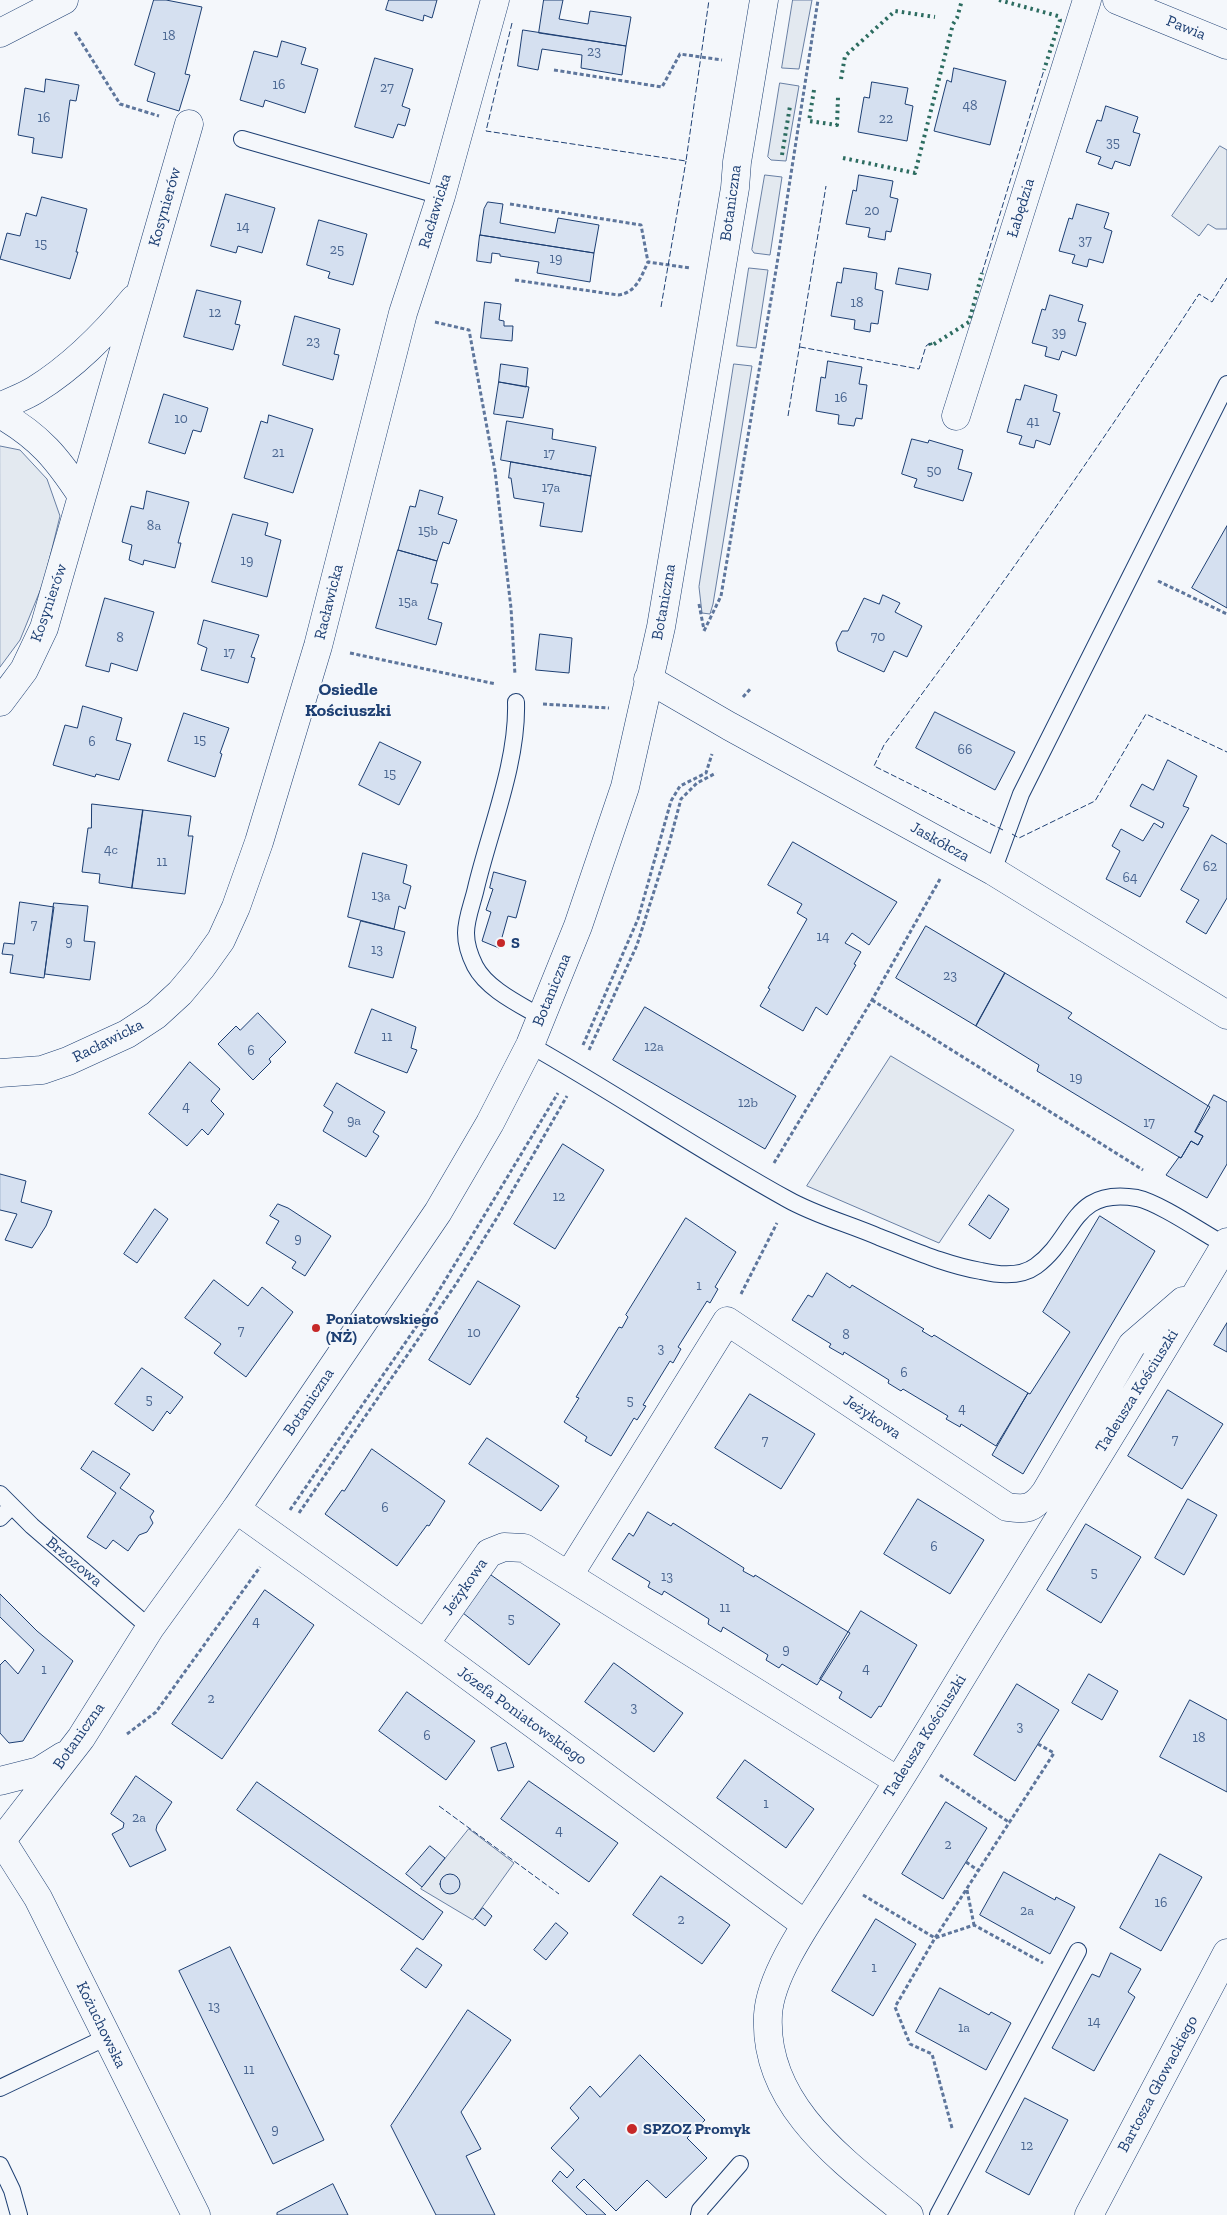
<!DOCTYPE html>
<html>
<head>
<meta charset="utf-8">
<style>
	body { margin:0 }
	canvas { display:block; background:#f4f7fb }
</style>
</head>
<body>
<canvas width="1227" height="2215"></canvas>
<script>
const ctx = document.querySelector('canvas').getContext('2d');
ctx.lineJoin = 'round';
function fillPath(path, color) { ctx.fillStyle = color; ctx.fill(path, 'evenodd'); }
function trace(path, color, width, dash) { ctx.strokeStyle = color; ctx.lineWidth = width; ctx.lineCap = dash ? 'butt' : 'round'; ctx.setLineDash(dash || []); ctx.stroke(path); }
function write(font, color, halo, rows, align = 'center') {
  ctx.font = font + ' "Zilla Slab",serif'; ctx.lineWidth = 4; ctx.setLineDash([]); ctx.textBaseline = 'middle'; ctx.strokeStyle = halo; ctx.fillStyle = color; for (const [text, x, y, turn = 0] of rows) {
    ctx.save(); ctx.translate(x, y); ctx.rotate((+turn || 0) * Math.PI / 180); ctx.textAlign = isNaN(turn) ? turn : align; if (halo) ctx.strokeText(text, 0, 0); ctx.fillText(text, 0, 0); ctx.restore();
  }
}
const green = new Path2D(`
	M793,0H812L799,69L782,68Z
	M780,83L799,86L786,161L771,160L768,157Z
	M1220,146L1227,150V229H1216L1208,224L1199,236L1172,216Z
	M765,175L782,177L770,255L754,253L752,250Z
	M749,268L768,270L756,348L737,346Z
	M734,364L752,366L713,604L710,614L702,613L699,587Z
	M0,446L20,450L47,479L60,516L44,581L20,640L0,667Z
	M891,1056L1014,1130L939,1243L807,1186Z
	M469,1829L514,1863L473,1920L421,1889Z`);
const building = new Path2D(`
	M154,0H166L202,7L185,74L190,75L179,111L147,101L155,73L135,65Z
	M389,0H437L432,18L424,15L423,21L386,10Z
	M544,0H563L559,19L588,24L590,11L631,17L626,46L539,33Z
	M523,30L626,46L622,75L581,68L582,55L542,49L538,70L518,66Z
	M282,41L306,48L301,64L318,69L305,113L265,100L263,107L240,100L254,51L277,57Z
	M375,58L413,69L402,106L410,109L405,126L398,124L393,138L355,127Z
	M954,68L1006,81L990,145L934,131L947,80L951,82Z
	M46,79L79,85L76,101L70,100L62,158L32,153L34,138L18,135L25,88L44,92Z
	M872,82L908,88L905,104L913,106L907,141L858,132L864,97L869,98Z
	M1106,106L1138,117L1133,132L1140,134L1130,166L1115,161L1112,169L1098,164L1101,157L1086,152L1097,120L1101,121Z
	M859,175L893,181L890,197L898,199L891,232L886,231L885,240L868,237L870,228L846,224L853,190L856,191Z
	M226,194L275,208L262,253L238,246L236,253L211,246Z
	M42,197L87,209L76,252H78L70,279L0,259L7,233L20,236L26,213L36,216Z
	M488,202L503,204L500,223L555,233L558,218L599,225L594,253L480,235L484,209Z
	M1077,204L1109,213L1104,228L1112,231L1103,263L1089,259L1087,267L1072,263L1075,255L1059,251L1069,218L1072,219Z
	M319,220L367,234L353,285L328,278L330,272L307,265Z
	M480,235L594,253L590,282L537,273L539,262L500,256V254L492,253L491,263L477,261Z
	M844,268L877,273L875,289L883,291L878,324L871,323L870,332L854,329L855,320L831,316L837,282L841,283Z
	M899,268L931,274L928,290L896,284Z
	M197,290L241,301L235,324L240,325L233,350L184,337Z
	M1050,295L1083,305L1078,321L1086,323L1076,356L1062,351L1059,360L1045,356L1047,347L1032,343L1042,309L1045,310Z
	M485,302L501,304L499,320L504,321V326H513L512,341L481,338Z
	M295,316L340,329L334,354L339,355L333,380L283,365Z
	M828,361L862,367L859,384L867,385L862,419L856,418L854,426L838,424L839,415L816,411L821,377L825,378Z
	M501,364L528,368L526,387L499,382Z
	M499,382L529,387L523,418L494,414Z
	M1025,385L1057,395L1053,411L1060,413L1050,445L1036,440L1034,448L1019,444L1022,436L1007,432L1016,399L1020,400Z
	M164,394L208,408L201,432L193,430L185,454L149,443Z
	M269,415L313,429L293,493L244,478L261,421L267,423Z
	M507,421L553,429L552,439L596,447L591,476L501,460Z
	M912,439L928,443L929,440L963,450L958,469L972,473L963,501L914,487L917,479L902,474Z
	M511,462L591,476L582,532L540,526L544,503L514,498L511,478H509Z
	M420,490L443,497L438,514L457,520L449,544L443,542L437,561L398,550L410,506L415,507Z
	M147,491L189,502L178,543H181L175,568L144,560L143,565L129,560L132,545L122,542L131,506L143,509Z
	M233,514L268,523L265,535L281,540L267,597L212,582Z
	M1227,526V608L1192,588Z
	M398,550L437,561L431,583L438,584L428,619L442,623L436,645L376,628Z
	M883,595L900,603L895,612L922,626L907,657L894,651L884,672L838,651L836,643L842,631H848L864,598L879,604Z
	M105,598L154,612L137,671L111,663L109,672L86,666Z
	M204,620L259,635L251,657L255,658L248,683L201,670L207,648L198,644Z
	M540,634L572,638L569,673L536,670Z
	M83,706L122,718L116,740L131,744L119,780L96,774L95,777L53,765L65,725L77,728Z
	M935,712L1015,752L995,790L916,748Z
	M184,713L229,728L220,753L222,754L215,777L168,761Z
	M380,742L421,762L399,805L359,785Z
	M1168,760L1197,776L1183,806L1189,808L1140,897L1106,879L1120,851L1112,846L1121,829L1143,841L1154,823L1162,828L1164,823L1130,806L1142,784L1153,790Z
	M92,804L143,810L132,888L99,883L100,874L82,872L88,828H91Z
	M143,810L191,816L188,836H193L185,894L132,888Z
	M1212,835L1227,844V898L1206,934L1186,922L1199,900L1181,890Z
	M793,842L897,902L869,945L852,933L845,943L861,952L854,964L856,965L827,1015L816,1007L803,1031L760,1006L770,989L768,988L807,919L797,913L802,904L768,885Z
	M363,853L407,865L403,883L411,886L405,909L399,906L394,929L348,917Z
	M494,872L526,881L516,918L508,916L499,948L482,941L491,912L486,910L493,889L490,888Z
	M20,902L54,907L44,978L10,973L13,955L2,954L4,943L14,944Z
	M54,903L88,906L84,941L95,942L90,980L45,974Z
	M361,921L405,932L393,978L349,967Z
	M926,926L1005,973L976,1026L896,978Z
	M1005,973L1072,1013L1068,1018L1210,1107L1195,1132L1203,1136L1198,1145L1191,1141L1181,1158L1179,1157L1037,1071L1039,1065L976,1026Z
	M645,1007L796,1096L765,1149L613,1060Z
	M372,1009L416,1027L411,1048L417,1050L407,1073L355,1053Z
	M258,1013L286,1042L269,1059L271,1062L253,1080L218,1044L236,1026L240,1030Z
	M190,1062L220,1089L211,1101L224,1114L208,1135L202,1129L187,1146L149,1114Z
	M337,1083L385,1112L373,1132L379,1136L366,1157L323,1131L333,1112L324,1106Z
	M1214,1095L1227,1102V1164L1207,1198L1166,1175L1179,1157L1181,1158L1191,1141L1198,1145L1203,1136L1195,1132Z
	M563,1144L604,1170L555,1249L514,1224Z
	M0,1174L26,1181L21,1202L52,1211L46,1226L32,1248L5,1240L17,1214L0,1210Z
	M989,1195L1009,1209L990,1239L969,1225Z
	M278,1204L288,1208L331,1236L305,1276L292,1268L296,1262L266,1243L279,1221L270,1216Z
	M155,1209L168,1219L137,1263L124,1254Z
	M1100,1216L1155,1251L1023,1474L992,1455L1028,1393L1030,1394L1070,1332L1043,1312Z
	M686,1218L736,1252L715,1287L718,1289L710,1303L707,1301L678,1347L681,1349L673,1363L670,1361L643,1405L646,1406L637,1420L634,1418L611,1456L585,1441L587,1437L564,1422L579,1398L576,1397L619,1327L622,1328L628,1317L626,1315Z
	M827,1273L850,1288L852,1285L924,1329L922,1331L932,1337L934,1335L1028,1393L996,1446L961,1424L960,1427L946,1419L948,1416L903,1389L901,1391L888,1383L889,1380L844,1352L843,1355L829,1347L831,1344L792,1320L808,1295L812,1297Z
	M214,1280L248,1306L262,1287L293,1312L246,1377L214,1353L221,1344L185,1318Z
	M478,1281L520,1306L470,1385L429,1360Z
	M1227,1323V1352L1214,1345Z
	M142,1368L183,1397L170,1414L167,1411L153,1431L115,1404Z
	M1168,1390L1223,1424L1182,1489L1128,1456Z
	M750,1394L815,1434L781,1489L715,1448Z
	M487,1438L559,1486L541,1511L469,1464Z
	M372,1449L445,1501L429,1526L427,1525L397,1566L325,1514L342,1490L344,1491Z
	M93,1451L130,1474L120,1488L154,1511L150,1517L153,1523L147,1532L139,1535L128,1551L113,1540L106,1549L87,1537L116,1493L81,1469Z
	M918,1499L984,1540L950,1594L884,1554Z
	M1188,1499L1217,1515L1184,1575L1155,1558Z
	M648,1512L671,1526L673,1523L744,1568L743,1571L754,1577L755,1575L850,1633L817,1685L782,1664L779,1668L766,1660L768,1655L723,1627L721,1632L708,1624L709,1619L664,1591L662,1595L648,1587L650,1582L612,1559L629,1533L633,1536Z
	M1086,1524L1141,1557L1101,1623L1047,1590Z
	M491,1575L560,1624L529,1665L463,1613Z
	M265,1590L314,1625L222,1759L172,1724Z
	M0,1594L37,1631L73,1661L23,1741L9,1743L0,1733V1665L5,1660L18,1674L34,1650L0,1617Z
	M861,1611L917,1645L881,1707L879,1706L871,1718L839,1698L842,1692L820,1679Z
	M614,1663L683,1713L654,1752L585,1702Z
	M1089,1674L1118,1691L1102,1720L1072,1703Z
	M1017,1684L1059,1710L1015,1781L974,1755Z
	M407,1692L475,1741L446,1780L379,1731Z
	M1190,1700L1227,1720V1792L1160,1757Z
	M506,1743L514,1767L498,1771L491,1748Z
	M745,1760L814,1809L786,1848L717,1798Z
	M136,1776L172,1802L157,1825L156,1830L166,1850L130,1867L112,1834L123,1828L124,1823L111,1814Z
	M529,1781L618,1843L589,1882L501,1819Z
	M257,1782L443,1912L423,1940L237,1810Z
	M946,1802L987,1828L943,1899L902,1874Z
	M430,1846L445,1858L422,1887L406,1874Z
	M1160,1854L1202,1877L1161,1951L1120,1928Z
	M1004,1872L1055,1900L1056,1897L1075,1907L1050,1954L980,1915Z
	M440 1884a10 10 0 1 1 20 0a10 10 0 1 1-20 0Z
	M661,1876L730,1925L702,1964L633,1915Z
	M483,1908L492,1916L485,1926L475,1918Z
	M876,1919L916,1944L873,2016L832,1991Z
	M556,1923L568,1933L546,1960L534,1950Z
	M230,1947L324,2140L273,2164L179,1971Z
	M417,1948L442,1965L426,1988L401,1970Z
	M1111,1953L1141,1969L1128,1992L1135,1997L1094,2071L1052,2048L1092,1974L1099,1977Z
	M940,1988L989,2015L991,2012L1011,2023L986,2070L916,2032Z
	M468,2010L511,2040L461,2112L481,2149L466,2156L495,2215H436L391,2126Z
	M640,2055L705,2120L687,2138L707,2158L666,2198L647,2180L616,2211L584,2179L576,2187L606,2215H587L552,2181L560,2171L567,2178L574,2170L551,2148L579,2118L570,2108L590,2086L600,2097Z
	M1025,2098L1068,2120L1029,2195L986,2172Z
	M333,2184L348,2215H277V2213Z`);
const path = new Path2D(`
	M75,32L120,104L159,116
	M554,70L662,87L680,54L722,60
	M510,204L641,225L648,262
	M515,280L618,295C636,293 641,277 648,262L690,268
	M435,322L469,330L495,471L511,608L515,675
	M1158,581L1227,614
	M699,604L704,630
	M704,631L721,596L777,264L818,0
	M350,653L496,684
	M743,697L751,688
	M543,704L609,708
	M872,1000L1143,1170
	M583,1045L638,919L671,801L680,786L706,773L712,754
	M589,1050L637,945L669,844L681,799L697,783L716,773
	M774,1163L872,1000L940,879
	M741,1294L777,1223
	M290,1510L423,1317L558,1093
	M299,1513L456,1284L498,1216L567,1096
	M127,1734L156,1712L260,1567
	M940,1775L1010,1823
	M966,1862L979,1871
	M967,1890L974,1925
	M863,1895L935,1938L974,1925L1043,1963
	M952,2128L932,2054L910,2044L895,2007L935,1938L1054,1753L1038,1744`);
const lane = new Path2D(`
	M242,139L441,196
	M516,702C518,762 490,829 476,888C473,902 466,918 466,933C466,944 470,956 475,966C487,989 519,1004 541,1017
	M993,871L1021,794L1227,384
	M530,1045C617,1094 700,1151 787,1199C815,1215 849,1224 879,1237C913,1250 946,1265 981,1271C998,1275 1021,1277 1036,1266C1076,1237 1071,1187 1137,1198C1160,1203 1203,1233 1225,1245
	M0,1494L32,1526L150,1628
	M0,1518L12,1506
	M0,2088L107,2037
	M0,2165L12,2190L19,2215
	M699,2215L700,2210L740,2164
	M938,2215L1078,1951`);
const street = new Path2D(`
	M1117,0L1227,45
	M0,33L64,0
	M0,407C11,401 24,397 35,390C74,366 105,334 134,299
	M0,414C40,437 57,458 82,496
	M956,416L1087,0
	M0,702L24,670L44,628L189,124
	M0,1073L42,1070L68,1061L127,1034L156,1015L180,993L201,968L221,940L236,907L259,842L318,646L403,313L441,196L495,0
	M236,1509L425,1644L806,1925
	M569,1575L727,1321L1007,1507C1026,1510 1033,1509 1045,1493L1132,1345L1183,1301
	M425,1644L489,1553L504,1547L524,1548L898,1781
	M909,2215C846,2163 763,2107 768,2015C770,1975 809,1920 831,1886C853,1852 875,1818 897,1783C933,1726 967,1667 1003,1610C1078,1488 1154,1366 1227,1242
	M1089,2215L1227,1953`);
const secondary = new Path2D(`
	M648,679L729,726L993,871L1227,1015
	M0,1781L39,1771L63,1756
	M0,1838L38,1898L196,2215
	M2,1840L81,1738L150,1628L236,1509L438,1212L490,1123L530,1045L578,926L625,787L661,627L735,188L737,162L764,0`);
const hedge = new Path2D(`
	M999,0L1058,16L1060,20L1044,70
	M841,79L845,56L895,11L935,17
	M814,90L809,121L837,125L838,97
	M782,155L790,106
	M843,158L915,173L953,24L957,18L962,0
	M930,343L931,346L969,322L982,273`);
const fence = new Path2D(`
	M512,23L486,131L686,161L709,0
	M982,273L1044,70
	M661,307L686,161
	M800,347L919,369L926,346L930,343
	M788,416L826,186
	M1003,830L874,766L884,745C994,598 1099,448 1199,294L1212,302L1227,278
	M1012,834L1019,838L1095,801L1146,714L1227,752
	M439,1806L559,1894`);
const markers = [
	[501,943,5,"#c62828"],
	[316,1328,5,"#c62828"],
	[632,2129,6,"#c62828"]
];
const numberNames = [
	["18",169,36],
	["23",594,52],
	["16",279,85],
	["27",387,88],
	["48",970,106],
	["16",44,118],
	["22",886,119],
	["35",1113,143],
	["20",872,211],
	["14",243,227],
	["37",1085,241],
	["15",41,244],
	["25",337,250],
	["19",556,259],
	["18",857,303],
	["12",215,313],
	["39",1059,333],
	["23",313,342],
	["16",841,398],
	["10",181,419],
	["41",1033,422],
	["21",278,453],
	["17",549,454],
	["50",934,471],
	["17a",551,488],
	["8a",154,526],
	["15b",428,531],
	["19",247,561],
	["15a",408,602],
	["70",878,637],
	["8",120,638],
	["17",229,653],
	["15",200,740],
	["6",92,742],
	["66",965,750],
	["15",390,774],
	["4c",111,850],
	["11",162,862],
	["62",1210,867],
	["64",1130,878],
	["13a",381,896],
	["7",34,925],
	["14",823,937],
	["9",69,942],
	["13",377,950],
	["23",950,976],
	["11",387,1037],
	["12a",654,1047],
	["6",251,1051],
	["19",1076,1078],
	["12b",748,1103],
	["4",186,1107],
	["9a",354,1121],
	["17",1149,1123],
	["12",559,1197],
	["9",298,1239],
	["1",699,1286],
	["7",241,1331],
	["10",474,1333],
	["8",846,1335],
	["3",661,1349],
	["6",904,1373],
	["5",149,1400],
	["5",630,1401],
	["4",962,1409],
	["7",1175,1440],
	["7",765,1441],
	["6",385,1508],
	["6",934,1547],
	["5",1094,1573],
	["13",667,1577],
	["11",725,1608],
	["5",511,1619],
	["4",256,1622],
	["9",786,1650],
	["4",866,1669],
	["1",44,1670],
	["2",211,1699],
	["3",634,1708],
	["3",1020,1727],
	["6",427,1736],
	["18",1199,1738],
	["1",766,1804],
	["2a",139,1818],
	["4",559,1831],
	["2",948,1845],
	["16",1161,1903],
	["2a",1027,1911],
	["2",681,1920],
	["1",874,1968],
	["13",214,2007],
	["14",1094,2022],
	["1a",964,2028],
	["11",249,2070],
	["9",275,2130],
	["12",1027,2146]
];
const streetNames = [
	["Pawia",1186,28,22],
	["Botaniczna",731,203,-82],
	["Kosynierów",165,207,-74],
	["Łabędzia",1021,208,-73],
	["Racławicka",435,211,-73],
	["Racławicka",329,602,-76],
	["Botaniczna",664,602,-80],
	["Kosynierów",49,603,-71],
	["Jaskółcza",940,842,29],
	["Botaniczna",552,990,-68],
	["Racławicka",108,1041,-27],
	["Tadeusza Kościuszki",1137,1391,-58],
	["Botaniczna",309,1402,-56],
	["Jeżykowa",872,1417,34],
	["Brzozowa",74,1562,40],
	["Jeżykowa",465,1587,-55],
	["Józefa Poniatowskiego",522,1716,36],
	["Botaniczna",79,1736,-55],
	["Tadeusza Kościuszki",925,1736,-58],
	["Kożuchowska",101,2025,64],
	["Bartosza Głowackiego",1158,2084,-62]
];
const poiNames = [
	["S",511,943],
	["Poniatowskiego",326,1319],
	["(NŻ)",326,1337],
	["SPZOZ Promyk",643,2129]
];
const neighbourhoodNames = [
	["Osiedle",348,690],
	["Kościuszki",348,711]
];
fillPath(green, '#e3e9f0');
trace(green, '#687fa3', 1);
fillPath(building, '#d5e0f0');
trace(building, '#1d3f73', 1);
trace(lane, '#1d3f73', 18);
trace(street, '#1d3f73', 29);
trace(secondary, '#1d3f73', 29);
trace(path, '#5e769c', 3, [4, 2.5]);
trace(lane, '#f4f7fb', 16);
trace(street, '#f4f7fb', 28);
trace(secondary, '#f4f7fb', 28);
trace(hedge, '#2c6c60', 4, [2.5, 4]);
trace(fence, '#1d3f73', 1, [6, 2.5]);
for (const [x, y, r, color] of markers) { const dot = new Path2D(); dot.arc(x, y, r, 0, 2 * Math.PI); ctx.fillStyle = color; ctx.fill(dot); trace(dot, '#f4f7fb', 2); }
write('14px', '#4b6792', null, numberNames);
write('16px', '#1d3f73', '#f4f7fb', streetNames);
write('bold 16px', '#1d3f73', '#f4f7fb', poiNames, 'left');
write('bold 18px', '#1d3f73', '#f4f7fb', neighbourhoodNames);
</script>
</body>
</html>
